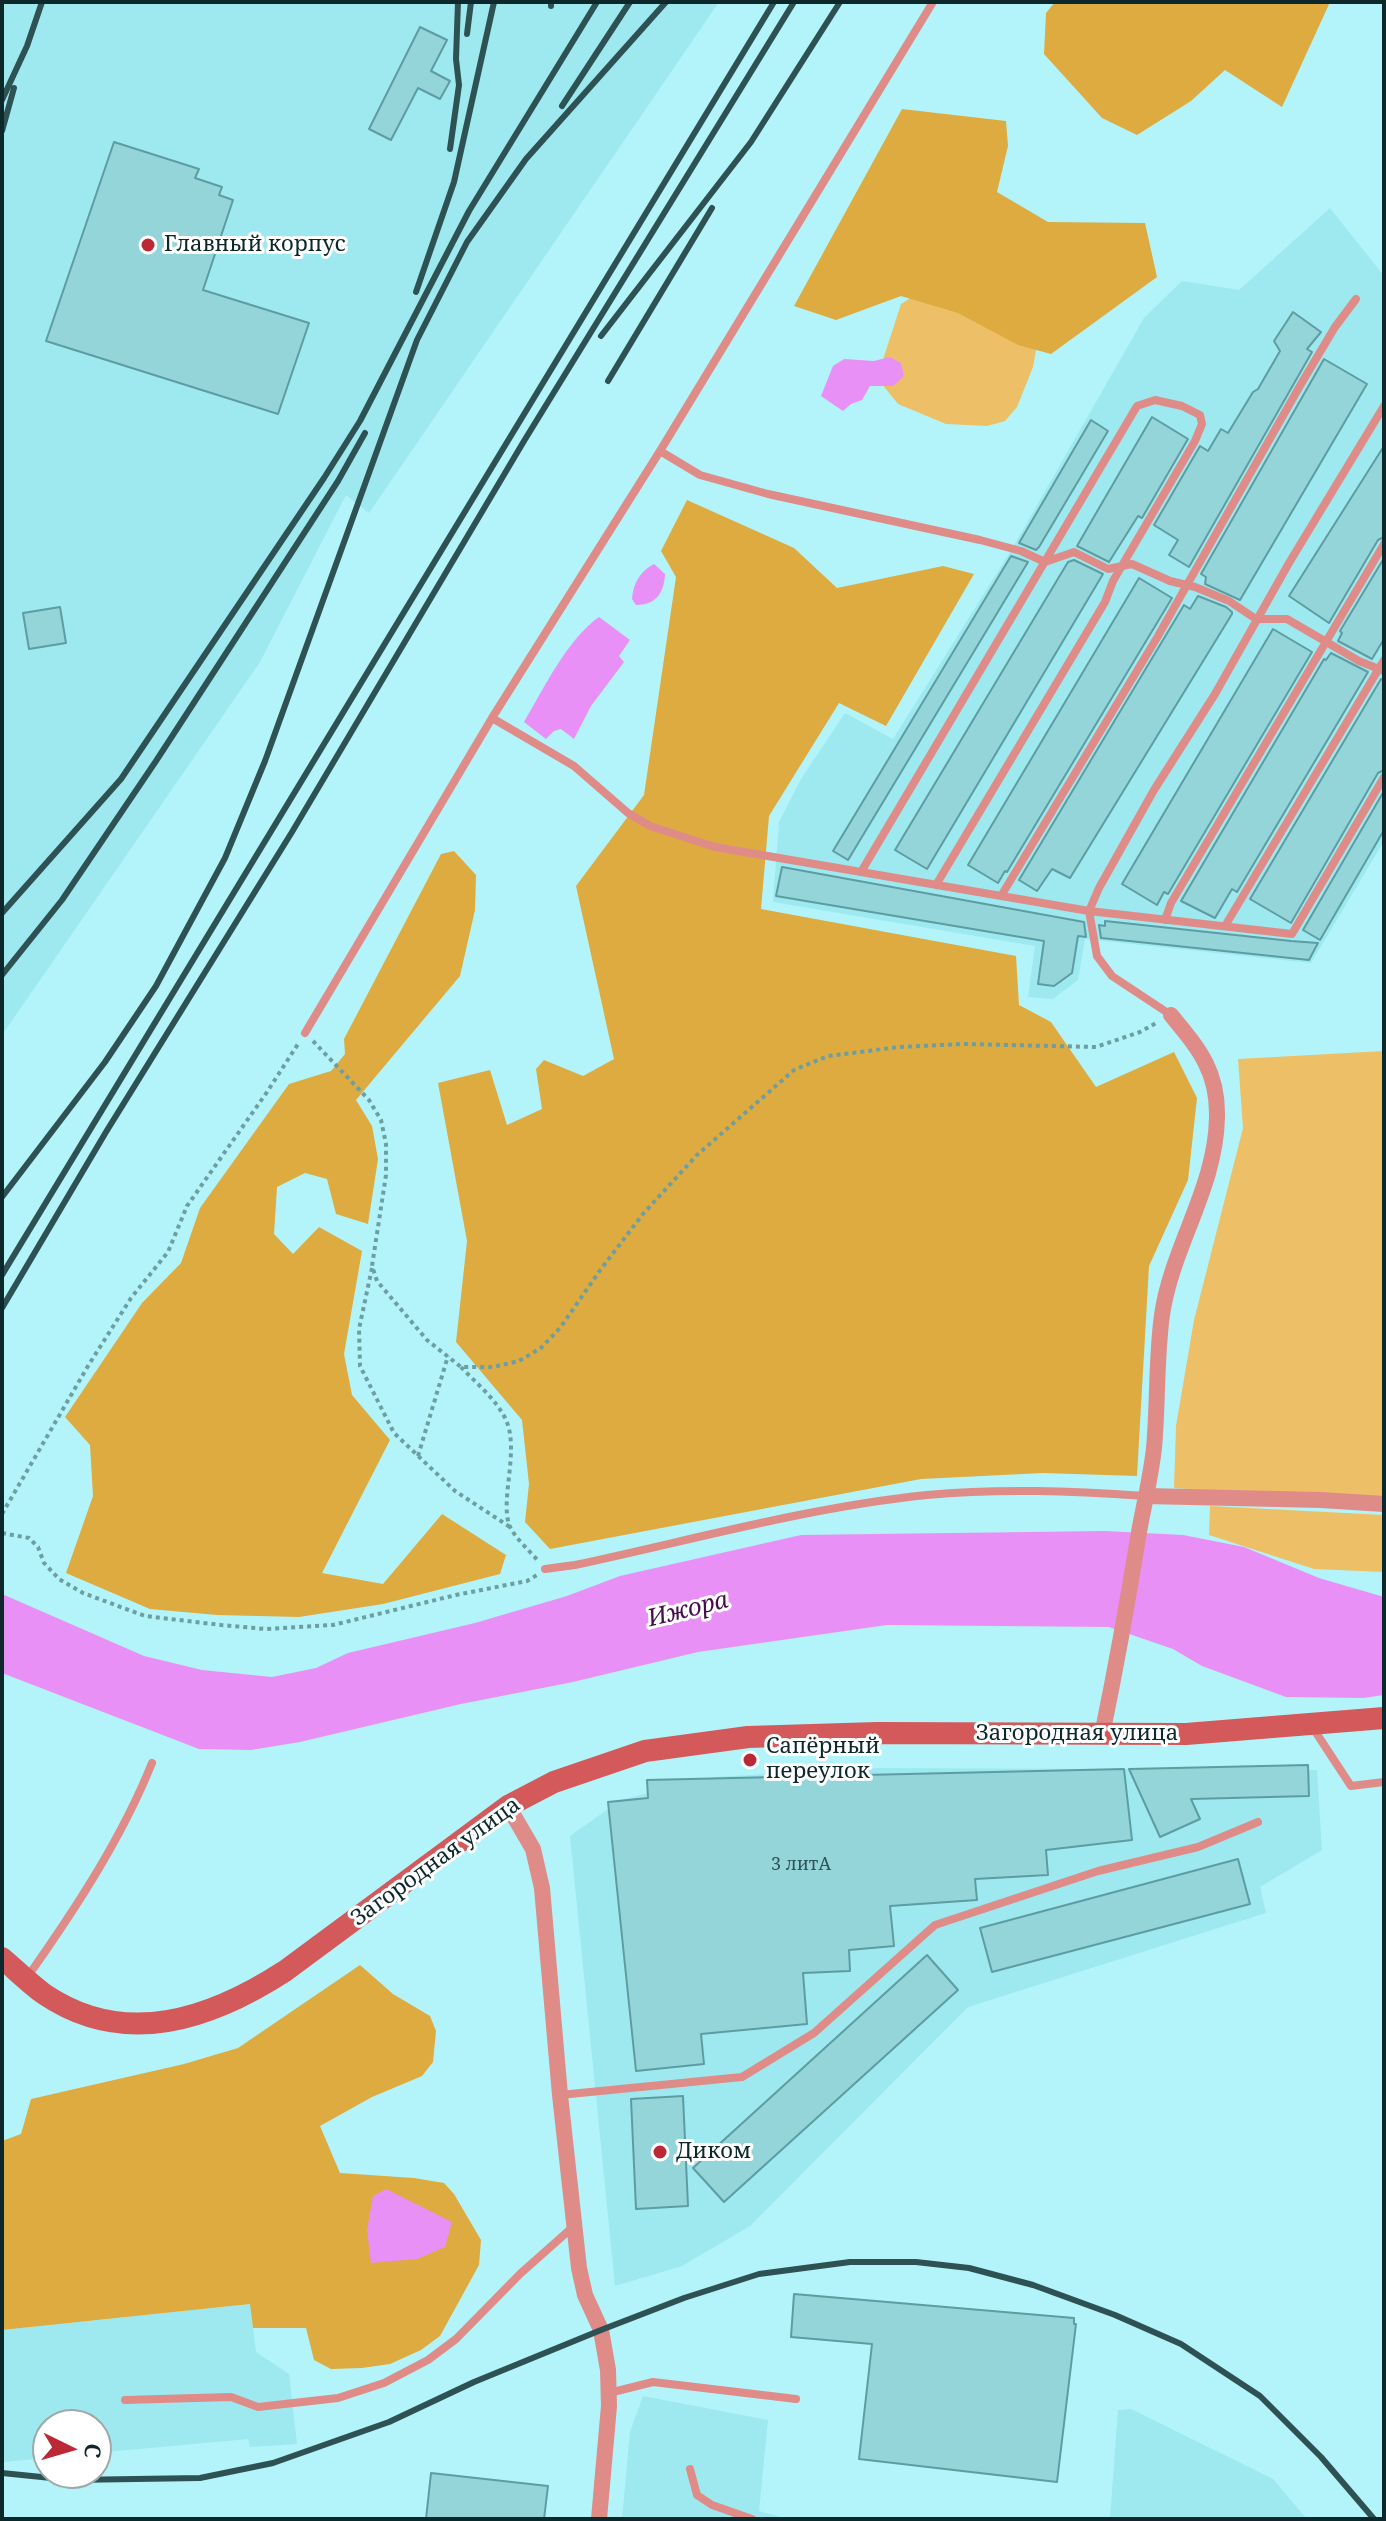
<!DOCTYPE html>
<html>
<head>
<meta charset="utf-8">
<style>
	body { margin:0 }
	#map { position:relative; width:1386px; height:2521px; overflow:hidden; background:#b2f4f9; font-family:"Noto Serif",serif }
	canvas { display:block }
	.frame { position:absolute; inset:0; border:4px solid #0d282b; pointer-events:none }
	.north { position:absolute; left:32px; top:2409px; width:80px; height:80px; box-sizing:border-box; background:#fff; border:2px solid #9ea9aa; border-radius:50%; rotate:95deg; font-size:22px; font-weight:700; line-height:32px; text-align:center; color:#0d282b }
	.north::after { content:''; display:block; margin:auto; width:28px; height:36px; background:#ba2935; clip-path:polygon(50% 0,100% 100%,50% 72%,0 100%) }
</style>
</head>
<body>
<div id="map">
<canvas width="1386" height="2521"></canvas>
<div class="frame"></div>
<div class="north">С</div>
</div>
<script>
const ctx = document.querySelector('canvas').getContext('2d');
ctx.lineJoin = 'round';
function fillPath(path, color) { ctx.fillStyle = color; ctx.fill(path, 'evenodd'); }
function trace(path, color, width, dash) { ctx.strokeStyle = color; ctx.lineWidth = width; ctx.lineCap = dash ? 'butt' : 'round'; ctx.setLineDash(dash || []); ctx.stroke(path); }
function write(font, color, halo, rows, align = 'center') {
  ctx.font = font + ' "Noto Serif",serif'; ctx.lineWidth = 6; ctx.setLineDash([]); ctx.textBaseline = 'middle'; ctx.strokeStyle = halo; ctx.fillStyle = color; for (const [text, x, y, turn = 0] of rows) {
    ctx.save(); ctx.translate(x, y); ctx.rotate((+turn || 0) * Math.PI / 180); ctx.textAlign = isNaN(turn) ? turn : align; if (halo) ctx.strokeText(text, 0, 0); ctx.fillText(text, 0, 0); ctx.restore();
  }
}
const built = new Path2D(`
	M2,2H719L369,513L346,495L260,662L2,1035Z
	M1330,208L1384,276V841L1311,963L1085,939L1078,980L1053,999L1028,997L1035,946L773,902L779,822L801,779L845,713L893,739L1012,549L1144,318L1182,281L1239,290Z
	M878,1768L1317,1770L1322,1850L1260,1887L1266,1913L968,2007L750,2226L682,2266L615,2286L570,1836L621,1800L713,1777Z
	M250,2304L256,2352L289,2374L297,2444L250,2447L248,2439L96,2453V2425H48V2458L2,2462V2330Z
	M643,2396L768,2420L759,2511L788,2519H622L630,2432Z
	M1131,2409L1273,2479L1307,2519H1110L1118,2410Z`);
const green = new Path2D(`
	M930,286L1042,316L1033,367L1017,407L1005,421L987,426L946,424L898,404L877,378L901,304Z
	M1384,1051V1502L1174,1488L1176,1426L1194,1320L1243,1128L1238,1059Z
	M1210,1506L1384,1515V1572L1314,1569L1209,1535Z`);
const forest = new Path2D(`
	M1055,2H1330L1282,107L1225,70L1191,101L1137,135L1102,118L1044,54L1046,13Z
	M902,109L1006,121L1008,146L997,192L1048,222L1145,223L1157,277L1051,354L1018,345L958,313L901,296L836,320L794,306Z
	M687,500L794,548L837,588L943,566L974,574L886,726L839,703L769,816L761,909L1016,956L1019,1005L1051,1022L1096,1087L1174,1052L1197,1098L1188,1180L1149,1266L1137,1476L1043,1473L921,1479L550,1549L525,1522L529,1484L522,1420L456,1342L467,1241L438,1083L490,1070L507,1125L542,1109L536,1069L544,1060L583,1076L614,1059L576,886L644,795L676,577L661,551Z
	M454,851L476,875L475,910L460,976L356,1100L372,1126L378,1159L368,1224L336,1214L327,1179L305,1173L277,1187L274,1234L293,1254L319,1227L362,1251L344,1354L352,1395L390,1440L322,1573L383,1584L442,1514L506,1555L500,1574L383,1604L299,1617L217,1615L150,1609L66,1573L93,1496L90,1445L65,1417L142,1303L181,1263L200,1208L289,1084L331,1071L345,1054L344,1039L441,854Z
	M360,1965L393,1994L430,2016L436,2031L433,2062L422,2076L372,2097L320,2126L340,2173L414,2178L444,2183L454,2194L481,2240L479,2265L440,2336L421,2350L390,2364L362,2368L331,2369L314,2360L306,2328H253L250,2304L2,2330V2141L21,2134L31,2099L184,2064L238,2048Z`);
const water = new Path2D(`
	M890,357L901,363L904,376L893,386H870L862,400L851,404L843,411L821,396L833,366L844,359L874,361Z
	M654,564L665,574C664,593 656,605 636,605L632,599C633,584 640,571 654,564Z
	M599,617L630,640L619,656L624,662L591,706L574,739L561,729L554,731L546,739L524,722C544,688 567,640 599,617Z
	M1105,1531L1183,1535L1244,1547L1319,1578L1384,1597V1695L1363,1698L1286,1697L1202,1666L1173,1649L1109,1627L887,1625L698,1652L573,1682L461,1704L300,1742L251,1750L199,1749L2,1673V1594L144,1656L202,1670L272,1677L316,1668L348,1653L475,1623L567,1596L620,1576L801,1535Z
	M386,2189L452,2222L445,2247L417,2259L371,2263L367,2230L373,2196Z`);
const building = new Path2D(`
	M420,27L447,40L431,71L450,81L440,99L418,88L391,140L369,129Z
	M114,142L199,169L195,178L222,187L219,195L233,200L203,290L309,323L278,414L46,341Z
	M1293,312L1321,332L1307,349L1312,352L1189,567L1169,555L1178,540L1154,525L1200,446L1208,451L1221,429L1228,433L1253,392L1258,389L1280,351L1274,341Z
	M1324,359L1367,384L1240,600L1205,584L1206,577L1201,574Z
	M1152,417L1188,439L1142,518L1138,516L1109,562L1077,546Z
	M1091,420L1108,431L1039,547L1036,550L1019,543Z
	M1384,446V537L1378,540L1329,623L1289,596Z
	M1011,556L1028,562L848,860L833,851Z
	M1384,558V639L1372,659L1338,641L1342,633L1340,631Z
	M1074,560L1103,574L927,869L895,850L1068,562Z
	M1139,578L1172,598L1007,872L1005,871L998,883L968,865Z
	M1198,596L1226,607L1232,612V614L1070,878L1052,869L1037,891L1019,880L1184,605L1190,609Z
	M60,607L66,643L29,649L23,613Z
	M1273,629L1312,652L1168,894L1164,892L1157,905L1122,884Z
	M1331,653L1368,672L1237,892L1232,889L1215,918L1181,901L1324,659L1326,660Z
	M1381,679L1384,681V770L1378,773L1291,923L1250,899Z
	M1384,791V830L1320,940L1303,930Z
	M782,867L1084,922L1086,937L1078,936L1072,973L1054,986L1038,984L1044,941L776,896Z
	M1105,921L1291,941L1318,943L1309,960L1101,938L1099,925L1105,926Z
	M1308,1765L1309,1796L1191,1799L1200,1819L1160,1837L1129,1769Z
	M1124,1769L1132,1840L1046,1850L1048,1875L975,1879L977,1900L890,1906L894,1946L849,1950L850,1971L803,1973L807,2024L701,2034L704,2064L636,2071L608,1802L648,1798L647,1780Z
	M1238,1859L1250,1904L992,1972L980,1928Z
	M927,1955L958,1990L724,2202L693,2168Z
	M683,2096L688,2206L636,2209L631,2099Z
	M794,2294L1074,2318V2324H1076L1057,2482L859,2459L872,2344L791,2337Z
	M431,2473L548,2486L544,2519H426Z`);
const path = new Path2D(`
	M313,1041L369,1100L381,1120L386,1144V1175L372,1266L377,1281L427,1340L461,1367H493L519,1361L541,1348L560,1328L601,1269L643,1214L696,1156L794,1070L828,1056L899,1047L964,1044L1096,1047L1140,1032L1158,1022
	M372,1268L359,1329L360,1366L394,1433L455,1491L510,1527
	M461,1367C476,1383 497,1400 506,1420C520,1451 499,1501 510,1527C516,1539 530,1551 538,1561
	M418,1456L448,1356
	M2,1514L88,1366L131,1298L168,1252L187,1206L267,1092L298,1044
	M2,1533L29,1538L38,1547L44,1563L59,1579L83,1593L145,1616L221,1625L266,1629L333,1625L456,1595L527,1581L537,1575`);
const lane = new Path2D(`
	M660,451L700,475L768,494L980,540L1021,551L1045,562L1074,552L1108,569L1132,564L1170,581L1195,587L1229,601L1256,619H1287L1359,661L1384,671
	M492,718L574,766L628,813L650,826L715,847L1089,911L1292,934L1384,777
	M861,872L1137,406L1155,400L1182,406L1200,415L1202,424L1195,441L1113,581L1105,602L936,885
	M1001,896L1158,636L1301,384L1335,327L1356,299
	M1165,920L1171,903L1384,544
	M1225,926L1384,660
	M1171,1015L1112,976L1097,956L1089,911L1099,888L1154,790L1215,694L1289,563L1384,406
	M305,1033L492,718L660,451L933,2
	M545,1569L575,1565C692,1540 809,1507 927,1495C1000,1488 1072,1491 1145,1496
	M1311,1725L1351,1786L1384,1782
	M26,1979C74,1911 121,1840 152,1763
	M560,2095L742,2077L814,2033L935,1925L1098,1871L1198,1847L1258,1822
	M609,2393L653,2382L796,2399
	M125,2400L231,2397L258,2407L338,2398L384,2383L428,2360L456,2339L521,2273L574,2226
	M690,2469L697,2495L712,2505L752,2519`);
const street = new Path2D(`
	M1146,1496L1321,1500L1384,1504
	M1102,1735C1116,1667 1128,1600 1139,1532C1144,1504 1151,1476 1154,1448C1158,1404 1156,1359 1162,1315C1172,1246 1216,1188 1217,1117C1218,1071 1199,1049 1171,1015
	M508,1806L533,1849L542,1888L560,2095L579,2268L585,2295L601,2330L608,2370L609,2406L599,2519`);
const secondary = new Path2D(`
	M2,1958C16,1970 29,1983 44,1994C125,2049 211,2019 285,1971L508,1806L554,1782L645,1751L748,1737L877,1733L1186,1734L1384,1718`);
const rail = new Path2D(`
	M551,6V2
	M467,34L471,2
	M2,100L27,46L42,2
	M562,106L630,2
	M2,131L14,88
	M450,149L459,85L456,59L458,2
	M416,292L454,182L494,2
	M601,336L751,142L840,2
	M608,381L712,208
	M2,913L121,779L324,478L360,421L469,211L597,2
	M2,975L62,900L156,761L338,481L365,433
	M2,1197L105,1062L156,986L225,858L265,761L417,340L467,242L526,159L666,2
	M2,1275L774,2
	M2,1308L106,1132L292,832L524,441L794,2
	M2,2473L71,2480L200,2478L273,2463L389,2422L474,2382L601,2330L684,2298L759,2274L850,2262H916L969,2268L1033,2285L1115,2315L1181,2344L1260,2396L1321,2457L1374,2519`);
const markers = [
	[148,245,8,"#ba2935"],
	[750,1760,8,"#ba2935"],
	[660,2152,8,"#ba2935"]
];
const numberNames = [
	["3 литА",801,1865]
];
const poiNames = [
	["Главный корпус",164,245],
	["Сапёрный",766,1747],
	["переулок",766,1772],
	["Диком",676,2152]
];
const streetNames = [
	["Загородная улица",1077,1734],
	["Загородная улица",436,1862,-36]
];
const waterNames = [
	["Ижора",688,1610,-14]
];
fillPath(built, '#9de9ef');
fillPath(green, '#edc068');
fillPath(forest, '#deab40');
fillPath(water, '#e990f6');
fillPath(building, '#94d5da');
trace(building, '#5d9da2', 2);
trace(path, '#6d9ea2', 4, [4, 4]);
trace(lane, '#df8b88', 8);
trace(street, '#df8b88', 16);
trace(secondary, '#d4595a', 22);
trace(rail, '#2e5154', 6);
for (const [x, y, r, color] of markers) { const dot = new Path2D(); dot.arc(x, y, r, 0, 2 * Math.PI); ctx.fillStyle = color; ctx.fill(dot); trace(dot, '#fff', 3); }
write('18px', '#2f5357', null, numberNames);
write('22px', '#0d282b', '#fff', poiNames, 'left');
write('22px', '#0d282b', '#fff', streetNames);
write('italic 24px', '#450d4d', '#fff', waterNames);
</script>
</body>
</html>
